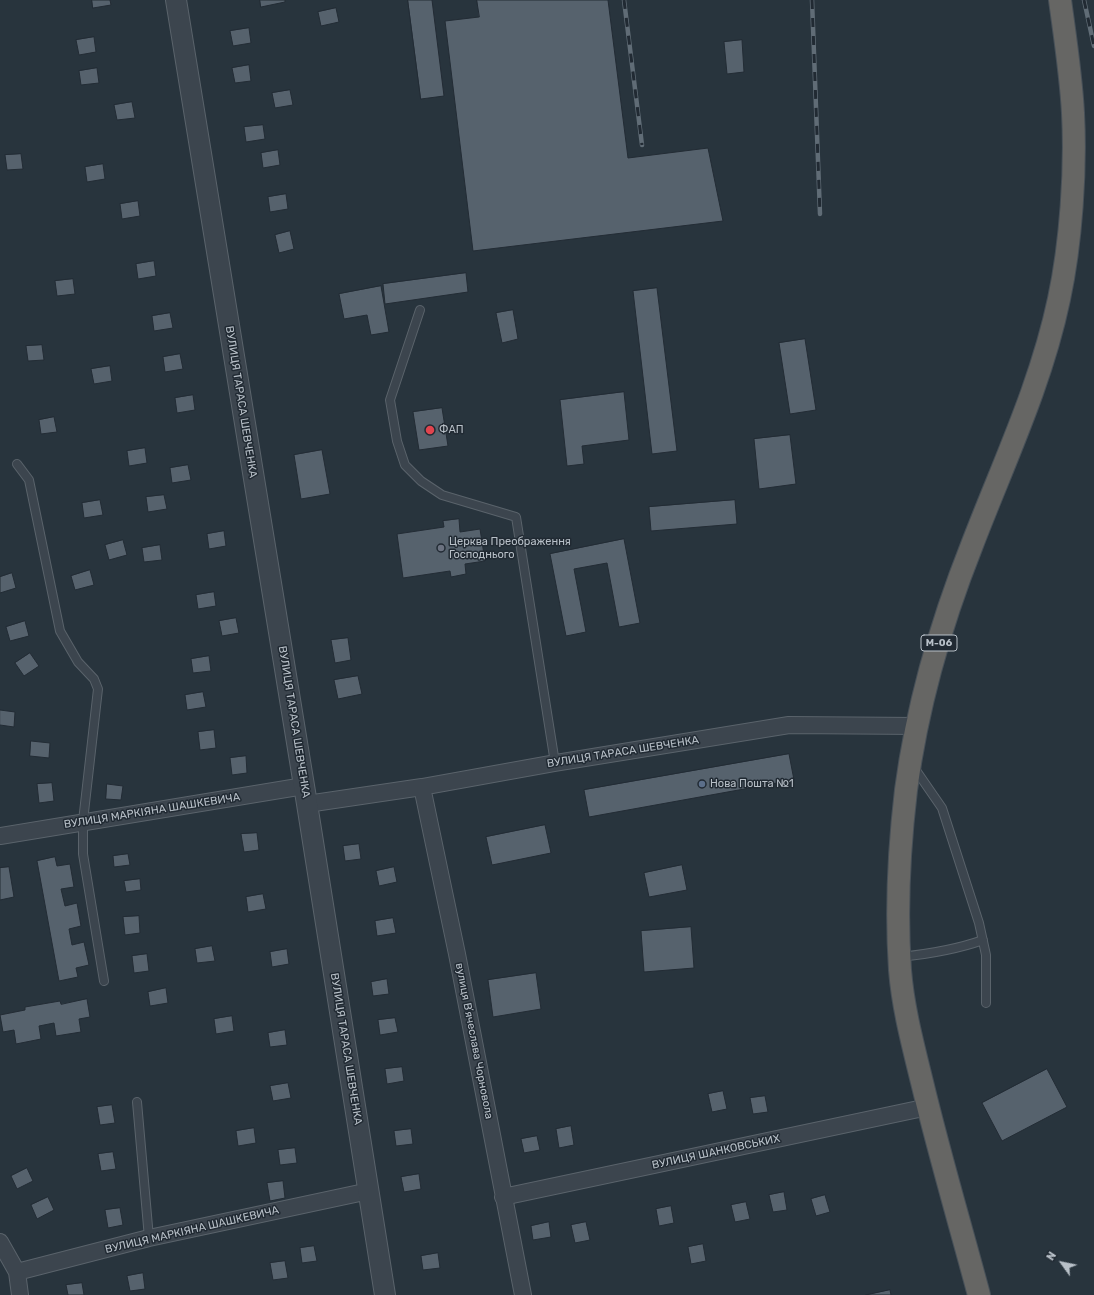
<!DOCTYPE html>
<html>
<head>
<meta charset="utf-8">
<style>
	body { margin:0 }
	#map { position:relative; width:1094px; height:1295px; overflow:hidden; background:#28343d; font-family:Rubik,sans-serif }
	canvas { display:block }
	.north { position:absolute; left:1042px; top:1243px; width:40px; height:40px; -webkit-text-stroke:3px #212a33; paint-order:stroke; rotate:303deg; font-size:11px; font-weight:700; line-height:16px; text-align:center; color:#b8c0c8 }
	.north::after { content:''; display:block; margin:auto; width:14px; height:18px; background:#b8c0c8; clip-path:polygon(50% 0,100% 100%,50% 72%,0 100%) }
</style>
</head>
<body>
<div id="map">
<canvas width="1094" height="1295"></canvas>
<div class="north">N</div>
</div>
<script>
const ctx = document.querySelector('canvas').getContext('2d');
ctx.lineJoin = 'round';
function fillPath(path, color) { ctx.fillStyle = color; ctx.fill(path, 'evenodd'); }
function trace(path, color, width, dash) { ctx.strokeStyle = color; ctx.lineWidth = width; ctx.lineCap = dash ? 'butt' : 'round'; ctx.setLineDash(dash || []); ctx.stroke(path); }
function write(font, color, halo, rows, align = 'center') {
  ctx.font = font + ' Rubik,sans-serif'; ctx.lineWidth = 3; ctx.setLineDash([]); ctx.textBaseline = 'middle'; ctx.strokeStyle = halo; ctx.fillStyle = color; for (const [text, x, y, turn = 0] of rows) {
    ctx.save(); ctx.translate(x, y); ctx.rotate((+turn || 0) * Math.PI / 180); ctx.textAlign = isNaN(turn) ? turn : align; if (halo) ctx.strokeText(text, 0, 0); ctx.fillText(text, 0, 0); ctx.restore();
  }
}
const building = new Path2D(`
	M92,0H110L111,5L93,8Z
	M260,0H285V2L261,7Z
	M408,0H432L444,96L421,99Z
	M477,0H608L628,158L708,148L723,221L473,251L445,21L479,17Z
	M336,8L339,22L321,26L318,12Z
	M249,28L251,43L233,46L230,31Z
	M94,37L96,52L79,55L76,40Z
	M742,40L744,72L727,74L724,42Z
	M249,65L251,81L235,83L232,68Z
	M97,68L99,83L81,85L79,71Z
	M290,90L293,105L275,108L272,93Z
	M132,102L135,118L117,120L114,105Z
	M263,125L265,139L246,142L244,127Z
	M278,150L280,165L263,168L261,153Z
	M21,154L23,169L7,170L5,155Z
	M103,164L105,179L87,182L85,167Z
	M286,194L288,209L270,212L268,197Z
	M138,201L140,216L122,219L120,204Z
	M290,231L294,249L279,253L275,235Z
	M154,261L156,276L138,279L136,264Z
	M466,273L468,292L385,304L383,284Z
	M73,279L75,294L57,296L55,281Z
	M381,286L389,332L371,335L367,315L344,319L339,294Z
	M657,288L677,451L652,454L633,291Z
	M513,310L518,339L502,343L496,313Z
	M170,313L173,328L154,331L152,316Z
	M805,339L816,410L790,414L779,343Z
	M42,345L44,360L28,361L26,346Z
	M180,354L183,369L165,372L163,357Z
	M110,366L112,381L94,384L91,369Z
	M624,392L629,440L582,446L584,464L567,466L560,400Z
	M193,395L195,410L177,413L175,398Z
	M442,408L448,446L419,450L413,412Z
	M54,417L57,432L41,434L39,420Z
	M790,435L796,484L759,489L754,439Z
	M145,448L147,463L129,466L127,451Z
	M322,450L330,494L301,499L294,455Z
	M188,465L191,480L172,483L170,468Z
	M164,495L167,509L148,512L146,497Z
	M100,500L103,515L84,518L82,503Z
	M735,500L737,524L651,531L649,507Z
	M459,519L460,532L480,529L485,561L465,564L466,574L451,577L450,571L403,578L397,534L444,527L443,521Z
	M224,531L226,546L209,549L207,534Z
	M624,539L640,623L619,627L607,563L574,569L586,632L566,636L550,554Z
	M123,540L127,555L109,560L105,545Z
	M160,545L162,560L144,562L142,548Z
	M90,570L94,585L75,590L71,576Z
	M12,573L16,588L0,593V577Z
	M214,592L216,606L198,609L196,595Z
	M236,618L239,633L222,636L219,621Z
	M25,621L29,636L10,641L6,627Z
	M348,638L351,660L335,663L331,640Z
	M30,653L39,666L24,676L15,663Z
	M209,656L211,671L193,673L191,659Z
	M358,676L362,694L338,699L334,680Z
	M203,692L206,707L187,710L185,695Z
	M0,710L15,712L14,727L0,725Z
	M214,730L216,748L200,750L198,732Z
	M31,741L50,743L49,758L30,756Z
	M789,754L794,780L589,817L584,790Z
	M246,756L247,773L232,775L230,758Z
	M52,783L54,801L39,803L37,784Z
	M107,784L123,786L121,800L106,799Z
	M545,825L551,853L492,865L486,837Z
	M257,833L259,850L244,852L241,834Z
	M359,844L361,859L345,861L343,846Z
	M128,854L130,865L114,867L113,856Z
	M55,857L57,866L70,864L74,887L61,889L65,906L77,903L81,926L69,929L72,945L84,942L89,965L76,968L78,977L59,981L37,861Z
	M682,865L687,890L649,897L644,873Z
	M9,867L14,897L0,900V868Z
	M394,867L397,882L379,886L376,871Z
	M140,879L141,890L126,892L124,881Z
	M263,894L266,909L248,912L246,897Z
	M139,916L140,933L125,935L123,917Z
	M393,918L396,933L377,936L375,921Z
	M691,927L694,968L644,972L641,931Z
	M212,946L215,961L197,963L195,949Z
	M287,949L289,964L272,967L270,952Z
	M147,954L149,971L134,973L132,956Z
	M536,973L541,1009L493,1017L488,980Z
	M387,979L389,994L373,996L371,982Z
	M166,988L168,1003L150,1006L148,992Z
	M87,999L90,1017L79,1019L81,1032L56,1036L54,1023L39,1026L41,1039L16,1044L14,1030L3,1032L0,1015L25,1010V1007L60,1001L61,1004Z
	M232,1016L234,1031L216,1034L214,1019Z
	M395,1018L398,1032L380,1035L378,1020Z
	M285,1030L287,1045L270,1047L268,1033Z
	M402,1067L404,1081L387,1084L385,1069Z
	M1047,1069L1067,1107L1002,1141L982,1103Z
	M288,1083L291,1098L273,1101L270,1086Z
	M723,1091L727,1109L712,1112L708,1094Z
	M765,1096L768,1112L753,1114L750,1098Z
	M112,1105L115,1123L100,1125L97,1107Z
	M571,1126L574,1145L559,1148L556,1129Z
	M254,1128L256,1143L238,1146L236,1131Z
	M411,1129L413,1144L396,1146L394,1131Z
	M537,1136L540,1150L524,1153L521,1139Z
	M295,1148L297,1163L280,1165L278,1150Z
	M113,1152L116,1169L101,1171L98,1154Z
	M27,1168L33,1181L17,1189L11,1176Z
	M419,1174L421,1189L404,1192L401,1177Z
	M283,1181L285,1198L270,1201L267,1183Z
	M784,1192L787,1210L773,1212L769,1195Z
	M825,1195L830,1212L816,1216L811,1199Z
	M48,1197L54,1210L37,1219L31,1205Z
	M746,1202L750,1219L735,1222L731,1205Z
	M671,1206L674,1223L659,1226L656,1209Z
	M120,1208L123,1225L108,1228L105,1210Z
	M549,1222L551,1237L533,1240L531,1226Z
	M586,1222L590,1240L575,1243L571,1225Z
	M703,1244L706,1261L691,1264L688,1247Z
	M314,1246L317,1261L302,1263L300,1248Z
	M438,1253L440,1268L423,1270L421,1256Z
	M285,1261L288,1278L273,1280L270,1263Z
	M143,1273L145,1289L130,1291L127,1276Z
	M82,1283L84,1295H68L66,1285Z
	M890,1290L891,1295H866Z`);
const service = new Path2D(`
	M420,310L390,400L397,441L405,465L421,481L442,495L516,517L555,763
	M17,464L29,480L60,631L78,662L94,679L98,689L83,821V854L104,981
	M913,766L942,808L979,923L986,955V1003
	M900,957C929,954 955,950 983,940
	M137,1102L149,1238`);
const minor = new Path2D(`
	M422,787L457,954L523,1295
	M307,804L422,787L555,763L789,725L918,726
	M0,836L304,786
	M503,1197L928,1107
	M0,1242L17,1272L20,1295
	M17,1272L149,1238L369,1191`);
const tertiary = new Path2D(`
	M176,0L307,804L385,1295`);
const trunk = new Path2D(`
	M979,1295C960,1224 939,1153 922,1082C913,1045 903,1008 900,970C896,911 899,849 906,790C917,707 941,623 972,545C1003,464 1041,385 1059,299C1071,243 1076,170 1073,113C1071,75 1065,37 1060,0`);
const rail = new Path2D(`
	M624,0L642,145
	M812,0L820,214
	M1084,0L1094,46`);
const markers = [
	[430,430,5,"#e0444e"],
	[441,548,4,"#6b7280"],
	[702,784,4,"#5c6f8a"]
];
const shields = [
	[939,643,36]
];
const shieldNames = [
	["М-06",939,643]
];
const streetNames = [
	["ВУЛИЦЯ ТАРАСА ШЕВЧЕНКА",241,402,81],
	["ВУЛИЦЯ ТАРАСА ШЕВЧЕНКА",294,722,81],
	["ВУЛИЦЯ ТАРАСА ШЕВЧЕНКА",623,752,-9],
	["ВУЛИЦЯ МАРКІЯНА ШАШКЕВИЧА",152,811,-9],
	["вулиця Вʼячеслава Чорновола",474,1041,79],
	["ВУЛИЦЯ ТАРАСА ШЕВЧЕНКА",346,1049,81],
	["ВУЛИЦЯ ШАНКОВСЬКИХ",716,1152,-12],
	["ВУЛИЦЯ МАРКІЯНА ШАШКЕВИЧА",192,1230,-13]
];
const poiNames = [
	["ФАП",439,430],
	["Церква Преображення",449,542],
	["Господнього",449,555],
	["Нова Пошта №1",710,784]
];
fillPath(building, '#56626d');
trace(building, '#232c35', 1);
trace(service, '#5a636b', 10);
trace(minor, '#5a636b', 18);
trace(tertiary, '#5a636b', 22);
trace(trunk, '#475058', 24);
trace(service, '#3c454e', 8);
trace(minor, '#3c454e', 16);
trace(tertiary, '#3c454e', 20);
trace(trunk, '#666664', 22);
trace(rail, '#606c76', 4.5);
trace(rail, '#212a33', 3, [9]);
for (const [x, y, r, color] of markers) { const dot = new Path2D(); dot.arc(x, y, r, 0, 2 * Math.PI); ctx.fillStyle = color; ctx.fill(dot); trace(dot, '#212a33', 1.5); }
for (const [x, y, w] of shields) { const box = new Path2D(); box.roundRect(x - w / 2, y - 8, w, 16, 3); ctx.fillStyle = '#212a33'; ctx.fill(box); trace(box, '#b8c0c8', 1); }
write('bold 10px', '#b8c0c8', null, shieldNames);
write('11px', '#b8c0c8', '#212a33', streetNames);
write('11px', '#b8c0c8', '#212a33', poiNames, 'left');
</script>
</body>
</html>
